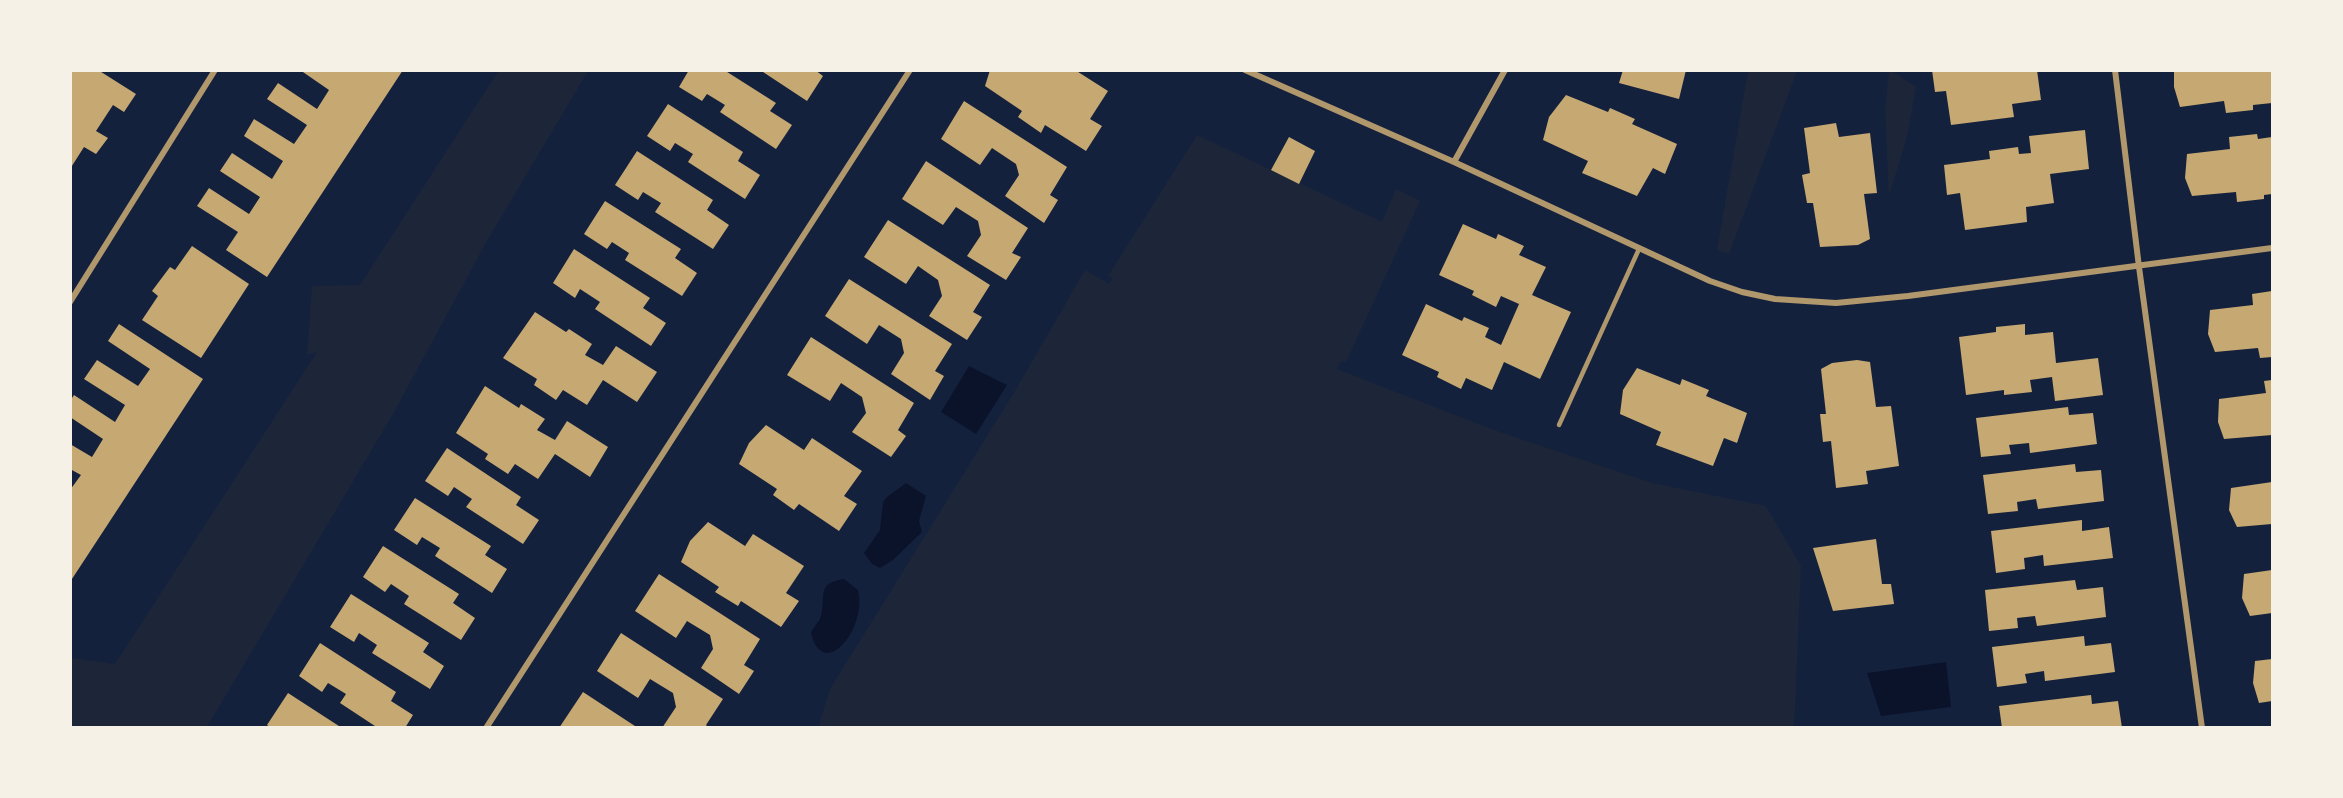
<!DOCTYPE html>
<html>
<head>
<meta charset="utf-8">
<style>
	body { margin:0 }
	#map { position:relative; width:2343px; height:798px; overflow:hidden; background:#14213d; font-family:"PT Sans",sans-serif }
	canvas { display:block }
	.frame { position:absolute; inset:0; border:72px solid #f6f1e7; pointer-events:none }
</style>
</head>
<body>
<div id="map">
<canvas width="2343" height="798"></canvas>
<div class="frame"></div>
</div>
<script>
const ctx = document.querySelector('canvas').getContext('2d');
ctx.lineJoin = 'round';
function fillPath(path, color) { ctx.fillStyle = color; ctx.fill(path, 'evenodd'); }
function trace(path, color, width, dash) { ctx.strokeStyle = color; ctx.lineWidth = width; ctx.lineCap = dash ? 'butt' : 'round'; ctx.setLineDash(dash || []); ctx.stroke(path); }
const green = new Path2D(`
	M499,70L588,71L488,239L393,414L207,727H71V658L115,664L317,352L307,355L312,286L360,285Z
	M1748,71H1797L1729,254L1717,250Z
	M1892,71L1916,87L1907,137L1889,196L1885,109L1889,71Z
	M1197,135L1382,222L1396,189L1420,201L1346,362L1341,361L1337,369L1491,429L1652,483L1766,506L1801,566L1794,727L818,728L830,689L1015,391L1085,270L1109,284L1113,278L1108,276Z`);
const water = new Path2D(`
	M969,366L1007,385L976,434L941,412Z
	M906,483L926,496L919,521L922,532L893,560L880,568L872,564L864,553L880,530L883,502L887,497Z
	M844,579L858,590C868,628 823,683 811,633C813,626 819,623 821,616C826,596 816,583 844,579Z
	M1946,662L1951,707L1881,716L1867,673Z`);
const building = new Path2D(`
	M70,70H98L136,94L124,112L113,105L96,131L108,138L96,154L84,147L70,169Z
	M300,70H403L267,277L226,250L238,232L197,206L209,188L249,214L260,197L220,171L232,153L272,179L283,161L244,136L254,119L294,144L307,125L267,99L278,83L317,109L329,90Z
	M689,70H724L776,103L770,111L792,125L776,149L720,112L725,105L707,94L702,101L679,87Z
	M760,70H815L823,76L807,101Z
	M990,70H1075L1108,91L1090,119L1102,126L1086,151L1045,125L1041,133L1018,117L1022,111L985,86Z
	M1623,70H1686L1679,99L1619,83Z
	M1932,70H2037L2041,100L2012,104L2014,117L1951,125L1946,91L1935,92Z
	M2174,70H2272V103L2253,105V110L2226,113L2224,101L2180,107L2174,87Z
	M1566,95L1608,112L1610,108L1635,119L1632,124L1677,144L1665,174L1653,168L1637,196L1582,173L1588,161L1543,140L1549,117Z
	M964,101L1067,167L1050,195L1058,200L1044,223L1005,196L1019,175L1016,164L992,148L980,165L941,139Z
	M668,104L743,152L738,161L760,175L745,199L688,162L693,154L675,143L670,151L647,136Z
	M1836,123L1839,137L1870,133L1877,193L1864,194L1870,239L1858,245L1820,247L1813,203H1807L1802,175L1810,173L1804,128Z
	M2085,130L2089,169L2050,174L2054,203L2026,207L2027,222L1965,230L1960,193L1947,195L1944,165L1990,159L1989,151L2018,147L2019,154L2031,153L2029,136Z
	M2257,134L2258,139L2272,137V194L2264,195V199L2237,202L2236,192L2192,196L2185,178L2187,154L2230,149L2229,137Z
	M1289,137L1315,151L1299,184L1271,170Z
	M637,151L713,200L707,210L729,225L713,249L655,212L661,203L643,192L638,200L615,185Z
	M926,161L1028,228L1012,253L1021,257L1006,280L967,256L981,235L978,221L956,207L943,225L902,199Z
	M605,201L681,249L675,258L697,273L682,296L625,260L629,253L612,242L607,249L584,234Z
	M888,220L990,285L973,312L982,317L967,340L929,316L942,296L938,280L918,266L906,284L864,257Z
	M1463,224L1496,239L1498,234L1524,246L1519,255L1546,267L1532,295L1571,312L1540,379L1504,362L1492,390L1466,378L1461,389L1437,377L1439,372L1402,355L1426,304L1462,321L1464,317L1489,328L1485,337L1501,345L1519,304L1501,296L1496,307L1472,295L1474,291L1439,275Z
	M192,246L249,284L201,358L142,320L158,296L152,291L170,267L175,270Z
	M574,249L650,298L643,308L666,323L651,346L595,309L600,302L580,289L575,298L553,283Z
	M849,279L952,344L935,371L944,376L930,400L891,374L904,353L901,339L879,325L867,344L825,316Z
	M2272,291V357L2260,358L2258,348L2215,352L2208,334L2210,310L2253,305L2252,294Z
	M535,312L566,332L569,329L592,344L585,355L603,365L616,346L657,372L637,402L603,380L587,405L563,390L556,400L534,385L537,379L503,358Z
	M119,324L203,379L70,582V490L81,475L70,469V444L92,457L103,439L70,417V401L74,395L115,422L125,405L84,379L97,360L138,386L150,369L108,341Z
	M2025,324V335L2053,332L2056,363L2098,358L2103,395L2055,401L2052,377L2030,380L2032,392L2004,395V390L1966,395L1959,337L1996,332V327Z
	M811,337L914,403L898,430L906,436L891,457L852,432L866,413L862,397L841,383L830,401L787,375Z
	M1857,360L1870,362L1876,407L1891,406L1899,466L1866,471L1868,484L1836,488L1831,441L1823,442L1820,414H1826L1821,369L1832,363Z
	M1637,368L1680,385L1682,379L1709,390L1706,396L1747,413L1737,443L1724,438L1713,466L1656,445L1661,432L1620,414L1623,390Z
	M2272,380V435L2224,439L2218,422L2219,399L2266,393L2264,381Z
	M485,386L519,408L521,404L545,419L537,430L555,440L567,421L608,447L590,477L555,454L538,479L515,464L508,474L485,459L488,454L456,433Z
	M2068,407L2069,415L2093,413L2097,444L2030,453L2029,443L2009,445L2011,454L1981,457L1976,418Z
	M766,425L804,450L812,438L862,471L844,496L857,504L839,531L799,504L794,510L773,495L777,489L739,464L749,443Z
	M447,448L521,497L516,505L539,520L523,544L466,507L472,499L454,487L448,496L425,481Z
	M2075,464L2076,472L2101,470L2104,501L2038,509L2036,499L2017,502L2018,511L1988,514L1983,475Z
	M2272,482V524L2237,527L2229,510L2231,488Z
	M415,498L491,546L485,555L507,569L492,593L435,556L440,548L422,537L417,545L394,530Z
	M2082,520V531L2109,527L2113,558L2044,566L2043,555L2024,558L2025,569L1996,573L1991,531Z
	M708,522L745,546L753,534L804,566L786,593L799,601L781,627L741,601L738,606L715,592L719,587L681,562L690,541Z
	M1876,539L1882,584H1891L1894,604L1833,611L1813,548Z
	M383,546L459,594L453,603L475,618L461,640L404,604L409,596L391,584L385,592L363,577Z
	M2272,570V613L2250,616L2242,598L2244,574Z
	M659,574L760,639L744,665L754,671L739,694L701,668L713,649L710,635L687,621L676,638L635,611Z
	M2075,580L2077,590L2103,587L2106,617L2037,626L2035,616L2017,618L2018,628L1989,631L1985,590Z
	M351,594L429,643L423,652L444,666L430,689L372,653L377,645L359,633L354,642L330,627Z
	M621,633L723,699L706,725L709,728H662L676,707L673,693L650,679L638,698L597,671Z
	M2084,636L2085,646L2111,643L2115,672L2045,681L2044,671L2025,674L2027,683L1997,687L1992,647Z
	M320,643L396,692L391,701L413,715L405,728H378L340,703L346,694L328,683L322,692L299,676Z
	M2272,659V701L2259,703L2253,683L2255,661Z
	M583,692L638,728H559Z
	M288,693L342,728H271L267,725Z
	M2091,695L2092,704L2118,701L2122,728H2002L1999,706Z`);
const service = new Path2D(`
	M1559,425L1639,249`);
const minor = new Path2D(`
	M1245,70L1454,162L1710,281L1742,292L1775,299L1836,303L1908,296L2272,248
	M2115,70L2139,267L2202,728
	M1454,162L1505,70
	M70,302L215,70
	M486,728L910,70`);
fillPath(green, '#1d2539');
fillPath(water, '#0b132b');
fillPath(building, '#c6a872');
trace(service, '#b1986c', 4.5);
trace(minor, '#b1986c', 6);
</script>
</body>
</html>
